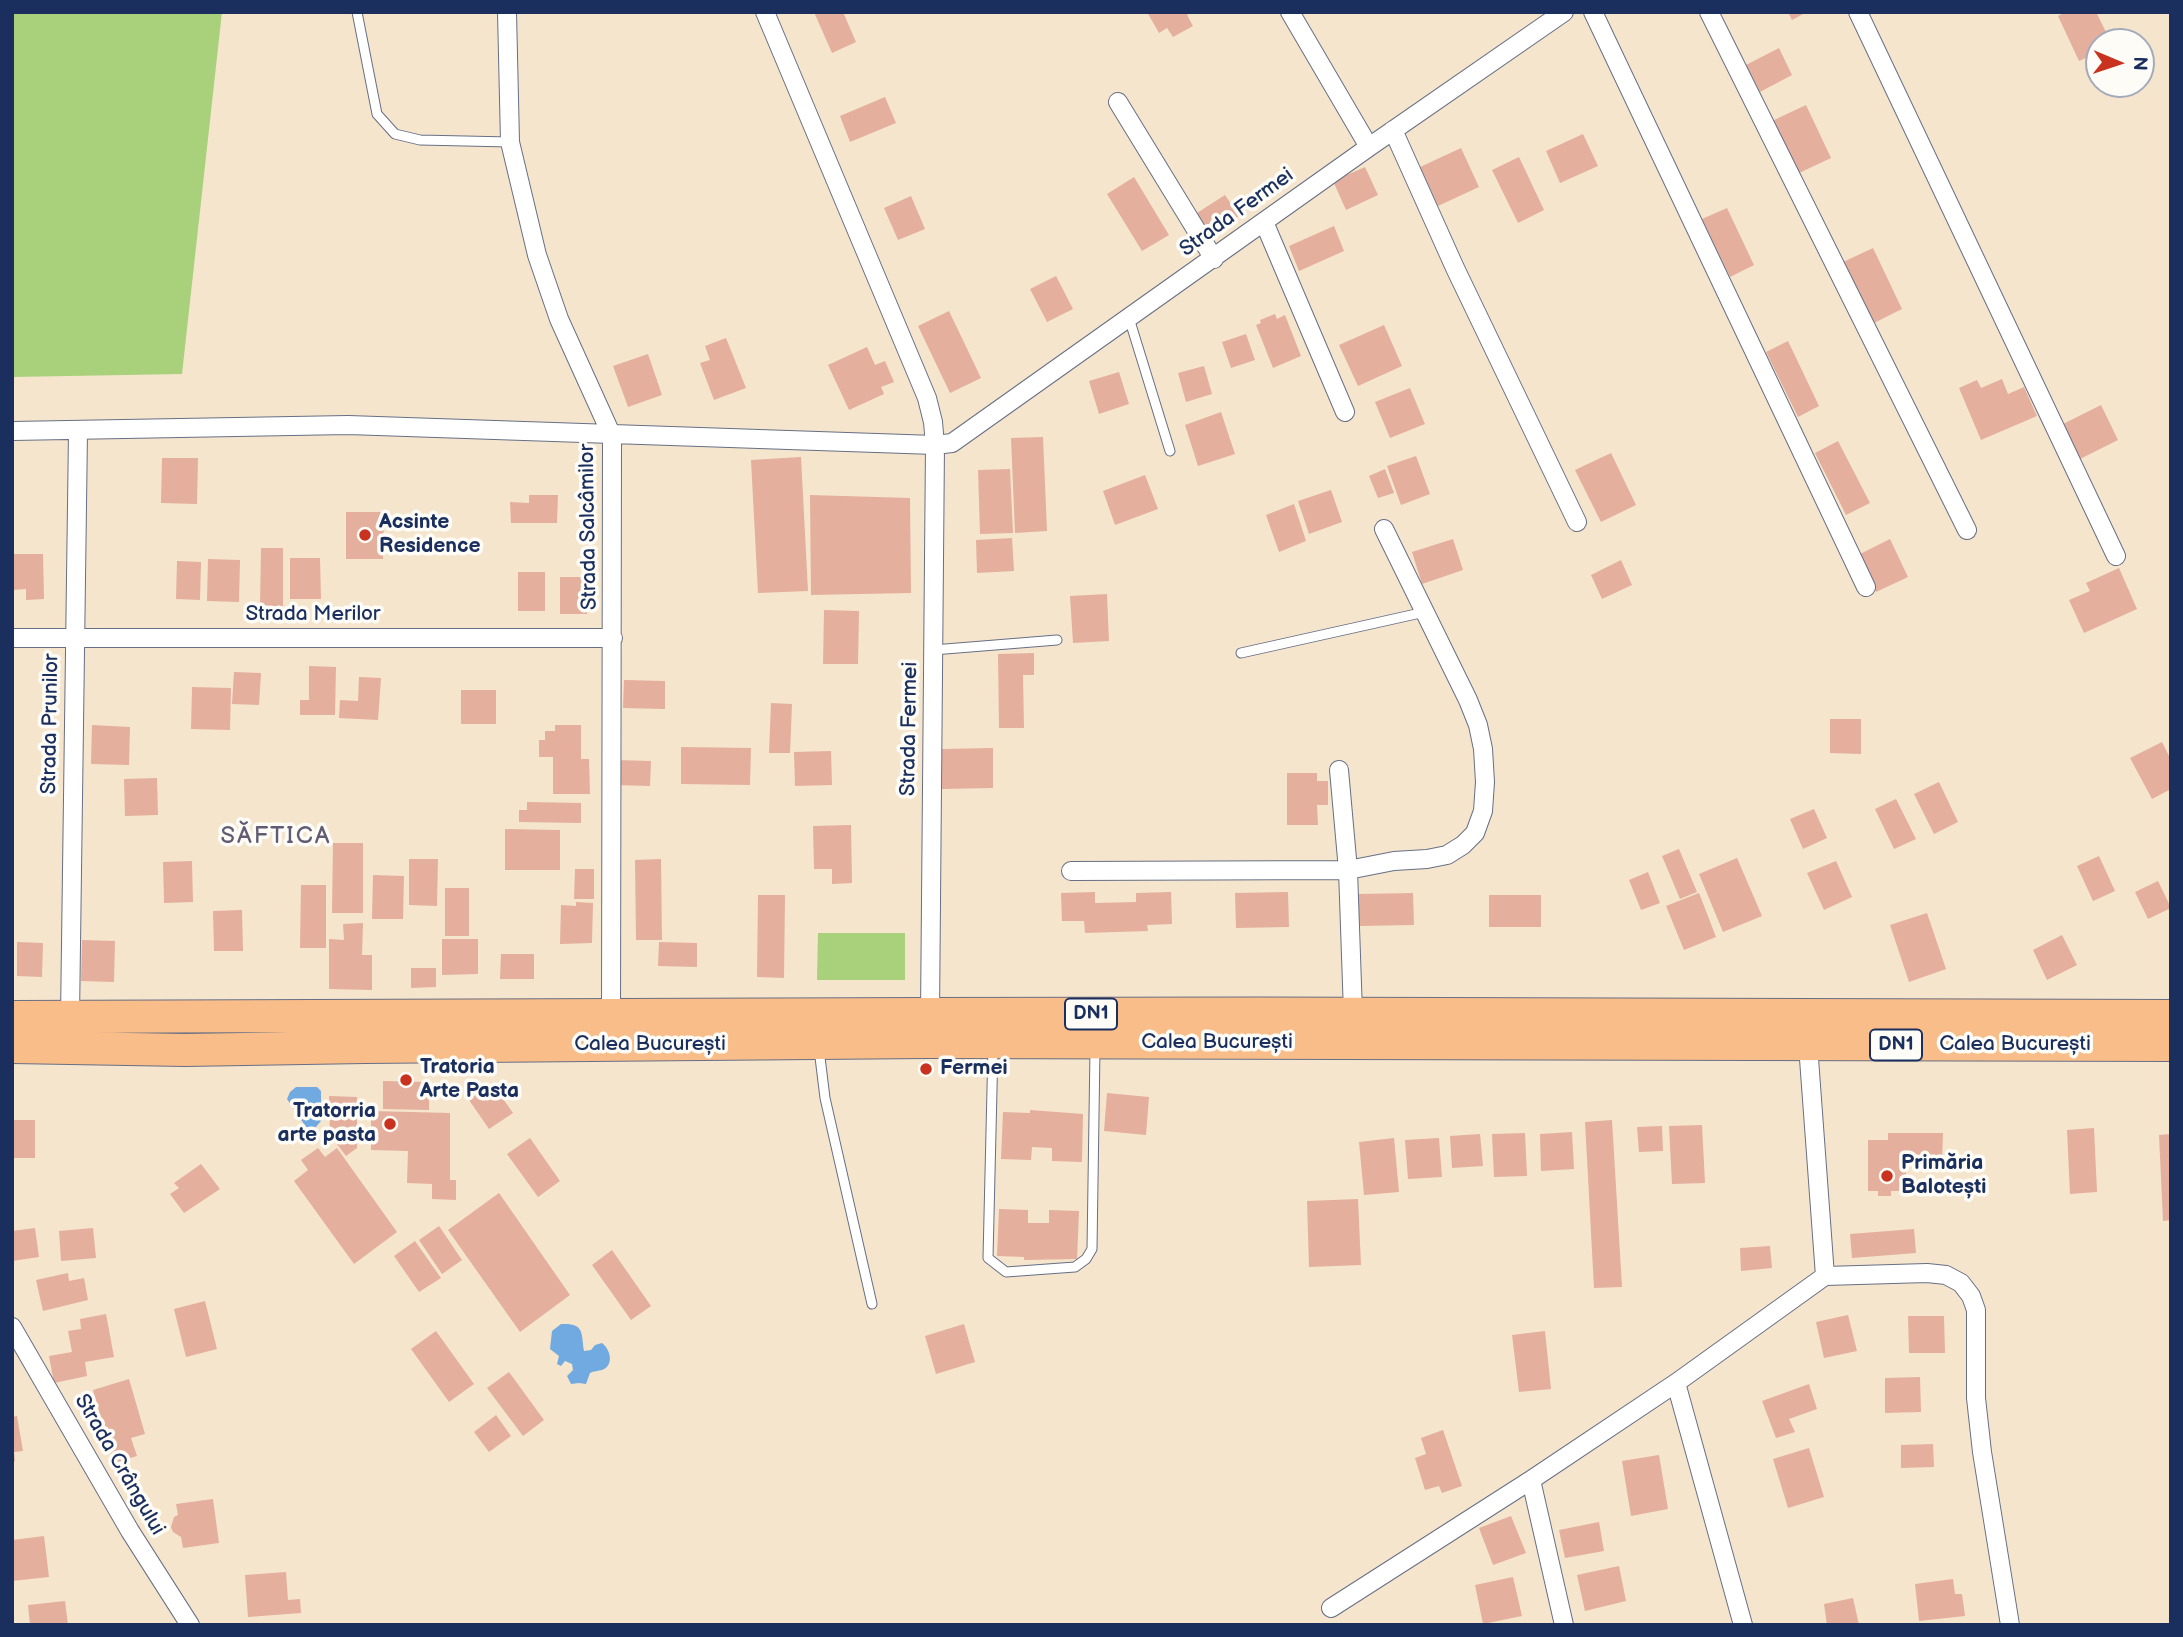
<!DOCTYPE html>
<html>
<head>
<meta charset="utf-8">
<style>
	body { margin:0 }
	#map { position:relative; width:2183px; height:1637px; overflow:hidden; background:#f5e5cd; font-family:"Balsamiq Sans",sans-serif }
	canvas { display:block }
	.frame { position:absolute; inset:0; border:14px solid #1b2f5e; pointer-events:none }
	.north { position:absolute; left:2085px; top:28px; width:70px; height:70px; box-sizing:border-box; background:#fdfcf7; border:2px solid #a3aaba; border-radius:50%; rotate:92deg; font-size:19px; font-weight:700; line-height:28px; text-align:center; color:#1b2f5e }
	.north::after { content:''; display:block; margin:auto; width:24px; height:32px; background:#c8321e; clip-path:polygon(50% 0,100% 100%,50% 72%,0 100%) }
</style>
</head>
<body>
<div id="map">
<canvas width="2183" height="1637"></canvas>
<div class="frame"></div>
<div class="north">N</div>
</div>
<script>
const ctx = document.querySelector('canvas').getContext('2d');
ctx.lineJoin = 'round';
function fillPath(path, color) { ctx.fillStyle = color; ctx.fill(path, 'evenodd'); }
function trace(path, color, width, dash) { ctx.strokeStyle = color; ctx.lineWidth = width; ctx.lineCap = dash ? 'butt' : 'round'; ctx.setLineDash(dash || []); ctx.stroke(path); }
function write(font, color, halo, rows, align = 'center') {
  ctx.font = font + ' "Balsamiq Sans",sans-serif'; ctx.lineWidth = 7; ctx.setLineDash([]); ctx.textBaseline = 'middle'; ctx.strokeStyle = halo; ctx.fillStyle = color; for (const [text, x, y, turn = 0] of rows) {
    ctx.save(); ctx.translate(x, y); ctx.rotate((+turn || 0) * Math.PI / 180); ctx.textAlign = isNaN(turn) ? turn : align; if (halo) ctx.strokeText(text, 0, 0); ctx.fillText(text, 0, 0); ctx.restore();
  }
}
const green = new Path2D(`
	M12,12H222L182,374L12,377Z
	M818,933H905V980H817Z`);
const water = new Path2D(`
	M296,1087H317L321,1091V1121L315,1128L306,1127L287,1099L290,1092Z
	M561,1324C585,1323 581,1333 584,1351L591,1350L595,1345L602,1343C610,1349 615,1365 602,1370C598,1371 594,1371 590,1373L586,1384L579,1383L571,1384L567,1376L573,1370L572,1364L565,1361L561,1366L557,1364L559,1356L550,1349L552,1331Z`);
const building = new Path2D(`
	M814,12H843L856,42L832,53Z
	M1147,12H1192L1187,15L1193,26L1173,37L1167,28L1159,33Z
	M1788,12H1807L1792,20Z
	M2066,12H2096L2111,42H2099V52L2079,61L2058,16Z
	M1779,48L1792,75L1760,92L1746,65Z
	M885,97L896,123L850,142L840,116Z
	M1806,105L1831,158L1797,174L1772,121Z
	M1583,134L1598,166L1560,183L1546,151Z
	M1461,148L1479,187L1438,206L1420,167Z
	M1519,157L1544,210L1518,223L1492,170Z
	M1365,167L1378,195L1346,210L1333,181Z
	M1134,177L1169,235L1142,251L1107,194Z
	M1225,195L1239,216L1211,235L1197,213Z
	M911,196L925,229L898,240L884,208Z
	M1727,208L1754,265L1730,277L1702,219Z
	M1334,226L1344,251L1299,271L1289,246Z
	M1873,248L1902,309L1870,325L1841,263Z
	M1056,276L1073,309L1047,322L1030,289Z
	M949,311L981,378L950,393L918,326Z
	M1275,314L1277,319L1285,315L1301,356L1273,368L1256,325L1261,323L1260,320Z
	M1384,325L1402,366L1358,386L1339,345Z
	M1246,334L1255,360L1231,368L1222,342Z
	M726,338L746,388L714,400L700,363L710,360L705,346Z
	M1788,341L1819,406L1798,417L1766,352Z
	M867,347L875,365L885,361L894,382L881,387L884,394L849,410L828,365Z
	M648,354L662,395L628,407L613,366Z
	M1204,366L1212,394L1186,402L1178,373Z
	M1119,372L1129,404L1099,414L1089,381Z
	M2002,379L2008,394L2024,387L2037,416L1981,440L1959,388L1977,380L1981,388Z
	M1410,388L1425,424L1390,438L1375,402Z
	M2101,405L2118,440L2080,459L2063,424Z
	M1221,412L1235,454L1198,466L1185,425Z
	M1043,437L1047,531L1015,533L1011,438Z
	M1838,441L1870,503L1846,515L1815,453Z
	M1611,453L1636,505L1601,522L1575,470Z
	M1416,456L1430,494L1401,505L1387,466Z
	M801,457L808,591L758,593L751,460Z
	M162,458H198L197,504L161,503Z
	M1010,469L1013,533L980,534L978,470Z
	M1385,469L1394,493L1378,498L1369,476Z
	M1145,475L1158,509L1115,525L1103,491Z
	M1331,490L1342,522L1309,534L1298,501Z
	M529,495H558L557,523H511L510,502L529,503Z
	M810,495L910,498L911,593L811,595Z
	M1294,504L1306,541L1279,552L1266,515Z
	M346,512H384L383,559H346Z
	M1012,538L1014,571L977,573L976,540Z
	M1453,539L1463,570L1422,584L1412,552Z
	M1890,539L1908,577L1876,592L1858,555Z
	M261,548H283V606H260Z
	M12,554H43L44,599L26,600V589L12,590Z
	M290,558H320L321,599H290Z
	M208,559L240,560L239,602L207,601Z
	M1621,560L1632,585L1602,599L1591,575Z
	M177,561L201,562L200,600L176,599Z
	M2119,568L2137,609L2084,633L2069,600L2090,591L2086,583Z
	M518,572H545V611H518Z
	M560,577H587V614H560Z
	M1107,594L1109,641L1073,643L1070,596Z
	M824,610L859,611L858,664H823Z
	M1034,653V675H1023L1024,728H999L998,654Z
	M309,666L336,667L335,715H300V700H309Z
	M234,672L261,673L259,705L232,704Z
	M359,677L381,678L378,720L339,718L340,700L358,701Z
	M624,680L665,681V709L623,708Z
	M192,687L231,688L230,730L191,729Z
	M461,690H496V724H461Z
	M771,703L792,704L790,753H769Z
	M1830,719H1861V754L1830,753Z
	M92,725L130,727L129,765L91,764Z
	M555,725H581V759H589L590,794H553V757H539V740H545V731H555Z
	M2162,742L2171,760V789L2152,799L2130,758Z
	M681,747L751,748L750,785L681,784Z
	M993,748V788L942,789L941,749Z
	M831,751L832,785L795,786L794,752Z
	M614,760L651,761L650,786L614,785Z
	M1287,773H1317V781H1328V805H1317L1318,825H1287Z
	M157,778L158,815L125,816L124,779Z
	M1939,782L1958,822L1934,834L1914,794Z
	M1896,799L1916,839L1894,849L1875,809Z
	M527,802L581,803V823L519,822V810H527Z
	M1814,809L1827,838L1803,849L1790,819Z
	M851,825L852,883L832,884V869H814L813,826Z
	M505,829L560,830V870H505Z
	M333,843H363V913H332Z
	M1679,849L1697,892L1680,899L1662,856Z
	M2099,856L2115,891L2093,901L2077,866Z
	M1737,858L1762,916L1723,932L1699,874Z
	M409,859H438L437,906L409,905Z
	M661,859L662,940H636L635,860Z
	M192,861L193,902L164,903L163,862Z
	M1836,861L1852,897L1824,910L1807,873Z
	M575,869H594V899H574Z
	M1648,872L1660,903L1641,910L1629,880Z
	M373,875L404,876L403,919H372Z
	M2158,881L2171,908L2148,919L2135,892Z
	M301,885H326V948H300Z
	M445,888H469V936H445Z
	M1095,892V903L1136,902V893L1171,892L1172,924L1147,925L1148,931L1085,933L1084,921H1062L1061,893Z
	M1288,892L1289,927L1236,928L1235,893Z
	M1413,893L1414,925L1359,926L1358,894Z
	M1699,893L1716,937L1684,950L1666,906Z
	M758,895H785L784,978L757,977Z
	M1489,895H1541V927H1489Z
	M576,902L593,903L592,943L560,944L561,905L576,906Z
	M242,910L243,951H214L213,911Z
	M1927,913L1946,969L1909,982L1890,925Z
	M363,923L362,955H372V990L329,989V939L344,940L343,924Z
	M2062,935L2077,965L2047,980L2033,950Z
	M442,939H478V974L442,975Z
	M82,940L115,941L114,982L81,981Z
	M17,942L43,943L42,977L17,976Z
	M659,942L697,943V967L658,966Z
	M501,954H534V979H500Z
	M411,968H436V987L411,988Z
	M383,1081L429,1082V1110L383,1109Z
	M492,1083L513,1113L489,1129L469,1100Z
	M1107,1093L1149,1097L1146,1135L1104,1131Z
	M329,1096L357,1097V1148L346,1156L330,1135Z
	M1030,1110L1083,1114L1082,1162L1052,1161V1148L1032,1147L1031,1160L1001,1159L1003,1112L1030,1113Z
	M371,1111L450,1113V1180H456V1200L432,1199V1184L407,1183L408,1151L371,1150Z
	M12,1120H35V1158H12Z
	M1612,1120L1622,1287L1594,1288L1585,1122Z
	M1702,1125L1705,1183L1672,1184L1669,1126Z
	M1662,1126L1663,1151L1639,1152L1637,1127Z
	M2094,1128L2097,1192L2070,1194L2067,1130Z
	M1572,1132L1574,1169L1541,1171L1540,1134Z
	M1525,1133L1527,1176L1494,1177L1492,1134Z
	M1888,1133H1943L1942,1162H1906V1191H1891V1196H1878V1191H1868V1140H1888Z
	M1480,1134L1483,1166L1452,1168L1450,1136Z
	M2171,1134V1220L2163,1221L2159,1135Z
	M530,1138L560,1181L538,1197L507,1154Z
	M1394,1138L1399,1192L1364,1195L1359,1142Z
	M1439,1138L1442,1177L1408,1179L1405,1140Z
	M318,1148L325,1157L337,1148L397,1232L354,1264L294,1181L308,1170L301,1160Z
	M201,1164L220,1189L184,1213L170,1194L179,1188L174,1183Z
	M499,1193L570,1295L520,1332L448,1230Z
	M1358,1199L1361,1265L1309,1267L1307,1201Z
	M999,1209L1028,1210V1223H1049V1210L1079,1211L1077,1259L1024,1260V1257L997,1256Z
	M439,1226L462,1260L442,1274L419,1240Z
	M35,1228L39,1257L12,1261V1231Z
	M93,1228L96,1258L61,1261L59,1231Z
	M1914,1229L1916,1253L1852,1258L1850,1234Z
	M415,1241L441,1278L419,1292L394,1256Z
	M1770,1246L1772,1268L1741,1271L1740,1248Z
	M612,1250L651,1306L631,1320L592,1265Z
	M68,1273L69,1281L84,1278L88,1300L43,1311L36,1280Z
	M205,1301L217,1349L186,1357L174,1309Z
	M106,1314L114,1357L85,1362L87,1376L54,1383L49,1356L72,1352L68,1331L81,1329L80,1319Z
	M1848,1315L1857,1351L1824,1358L1816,1322Z
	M1908,1316H1944L1945,1353H1909Z
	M964,1324L975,1362L936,1374L925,1336Z
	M436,1331L474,1384L449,1402L411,1349Z
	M1545,1331L1551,1389L1519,1392L1512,1335Z
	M509,1372L544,1420L523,1436L487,1388Z
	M1920,1377L1921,1412L1885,1413V1378Z
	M129,1379L145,1434L131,1438L137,1456L114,1463L93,1390Z
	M1809,1384L1817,1409L1789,1419L1795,1432L1776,1438L1762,1401Z
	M496,1415L511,1436L489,1452L474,1432Z
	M17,1416L23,1451L14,1452L15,1461H12V1417Z
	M1443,1430L1462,1486L1442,1493L1439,1486L1425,1490L1415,1458L1426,1454L1421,1438Z
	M1933,1444L1934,1467L1901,1468V1445Z
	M1809,1448L1824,1497L1788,1508L1773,1459Z
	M1659,1455L1668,1509L1631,1516L1622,1461Z
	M213,1499L219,1543L183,1548L181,1537L173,1532L171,1527L174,1517L178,1515L176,1504Z
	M1511,1516L1526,1553L1493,1565L1479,1528Z
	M1599,1522L1604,1551L1565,1558L1559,1530Z
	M44,1536L49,1577L12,1581V1540Z
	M1619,1566L1626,1601L1585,1611L1577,1575Z
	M286,1572L288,1600L300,1599L301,1613L248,1617L245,1575Z
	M1513,1577L1522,1616L1483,1624L1475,1585Z
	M1953,1579L1955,1594H1962L1965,1616L1919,1621L1915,1584Z
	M1853,1598L1859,1625H1827L1824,1604Z
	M65,1601L68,1625H30L28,1605Z`);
const lane = new Path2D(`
	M357,12L377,114L395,134L420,140L510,142
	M1129,318L1170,451
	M933,650L1057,640
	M1241,653L1425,612
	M993,1047L988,1258L1006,1272L1075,1267L1086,1259L1092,1249L1095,1049
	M819,1049L825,1098L872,1304`);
const street = new Path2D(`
	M507,12L510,142L537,255L559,319L612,436L611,1017
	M765,12L927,398L933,422L935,445L930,1014
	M1290,12L1369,147
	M1593,12L1866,587
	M1709,12L1967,530
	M1858,12L2116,556
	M1118,102L1214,259
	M1393,130L1455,268L1577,522
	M1264,222L1345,412
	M12,431L348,425L935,445L952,443L1369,147L1564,12
	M12,638H613
	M1339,770L1348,870L1353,1013
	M1071,871L1348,870L1394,861L1427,859L1447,855L1463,845L1475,833L1483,811L1485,782L1483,749L1478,725L1468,700L1384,529
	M70,1017L78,432
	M1808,1045L1825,1276
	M12,1327L130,1531L190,1625
	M1676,1383L1743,1625
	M1531,1480L1564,1625
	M1331,1608L1531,1480L1676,1383L1825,1276L1927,1273L1946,1275L1961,1283L1971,1296L1976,1310V1398L1982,1452L2010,1625`);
const highway = new Path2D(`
	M12,1017C316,1018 620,1015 923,1014C1339,1013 1755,1014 2171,1016
	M12,1047L185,1050L365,1047L928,1042L2171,1045`);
const markers = [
	[365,535,7,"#c8321e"],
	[926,1069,7,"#c8321e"],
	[406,1080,7,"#c8321e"],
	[390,1124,7,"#c8321e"],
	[1887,1176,7,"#c8321e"]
];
const shields = [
	[1091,1014,52],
	[1896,1045,52]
];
const shieldNames = [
	["DN1",1091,1014],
	["DN1",1896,1045]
];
const streetNames = [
	["Strada Fermei",1237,213,-36],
	["Strada Salcâmilor",589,527,-91],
	["Strada Merilor",313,615],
	["Strada Prunilor",51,724,-89],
	["Strada Fermei",910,729,-89],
	["Calea București",1217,1043],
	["Calea București",650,1045],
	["Calea București",2015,1045],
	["Strada Crângului",119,1465,60]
];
const poiNames = [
	["Acsinte",379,523],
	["Residence",379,547],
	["Tratoria",420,1068],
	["Arte Pasta",420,1092],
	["Fermei",940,1069],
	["Tratorria",376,1112,"right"],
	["arte pasta",376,1136,"right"],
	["Primăria",1901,1164],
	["Balotești",1901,1188]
];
const quarterNames = [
	["SĂFTICA",276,837]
];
fillPath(green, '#a9d17c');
fillPath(water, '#70aae0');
fillPath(building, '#e4af9d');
trace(lane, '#676f85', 11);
trace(street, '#676f85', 20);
trace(highway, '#676f85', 34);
trace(lane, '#fff', 9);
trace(street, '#fff', 18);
trace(highway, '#f8bd89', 32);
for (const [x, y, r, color] of markers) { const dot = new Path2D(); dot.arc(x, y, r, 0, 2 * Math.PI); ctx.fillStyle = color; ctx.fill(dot); trace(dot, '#fdfcf7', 2.5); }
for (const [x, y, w] of shields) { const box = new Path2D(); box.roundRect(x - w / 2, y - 15.5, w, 31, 5); ctx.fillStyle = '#fdfcf7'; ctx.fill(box); trace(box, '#1b2f5e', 2); }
write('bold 19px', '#1b2f5e', null, shieldNames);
write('21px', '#1b2f5e', '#fdfcf7', streetNames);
write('bold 21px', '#1b2f5e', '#fdfcf7', poiNames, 'left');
ctx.letterSpacing = '2px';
write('24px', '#615c74', '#fdfcf7', quarterNames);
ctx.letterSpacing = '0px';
</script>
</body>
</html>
